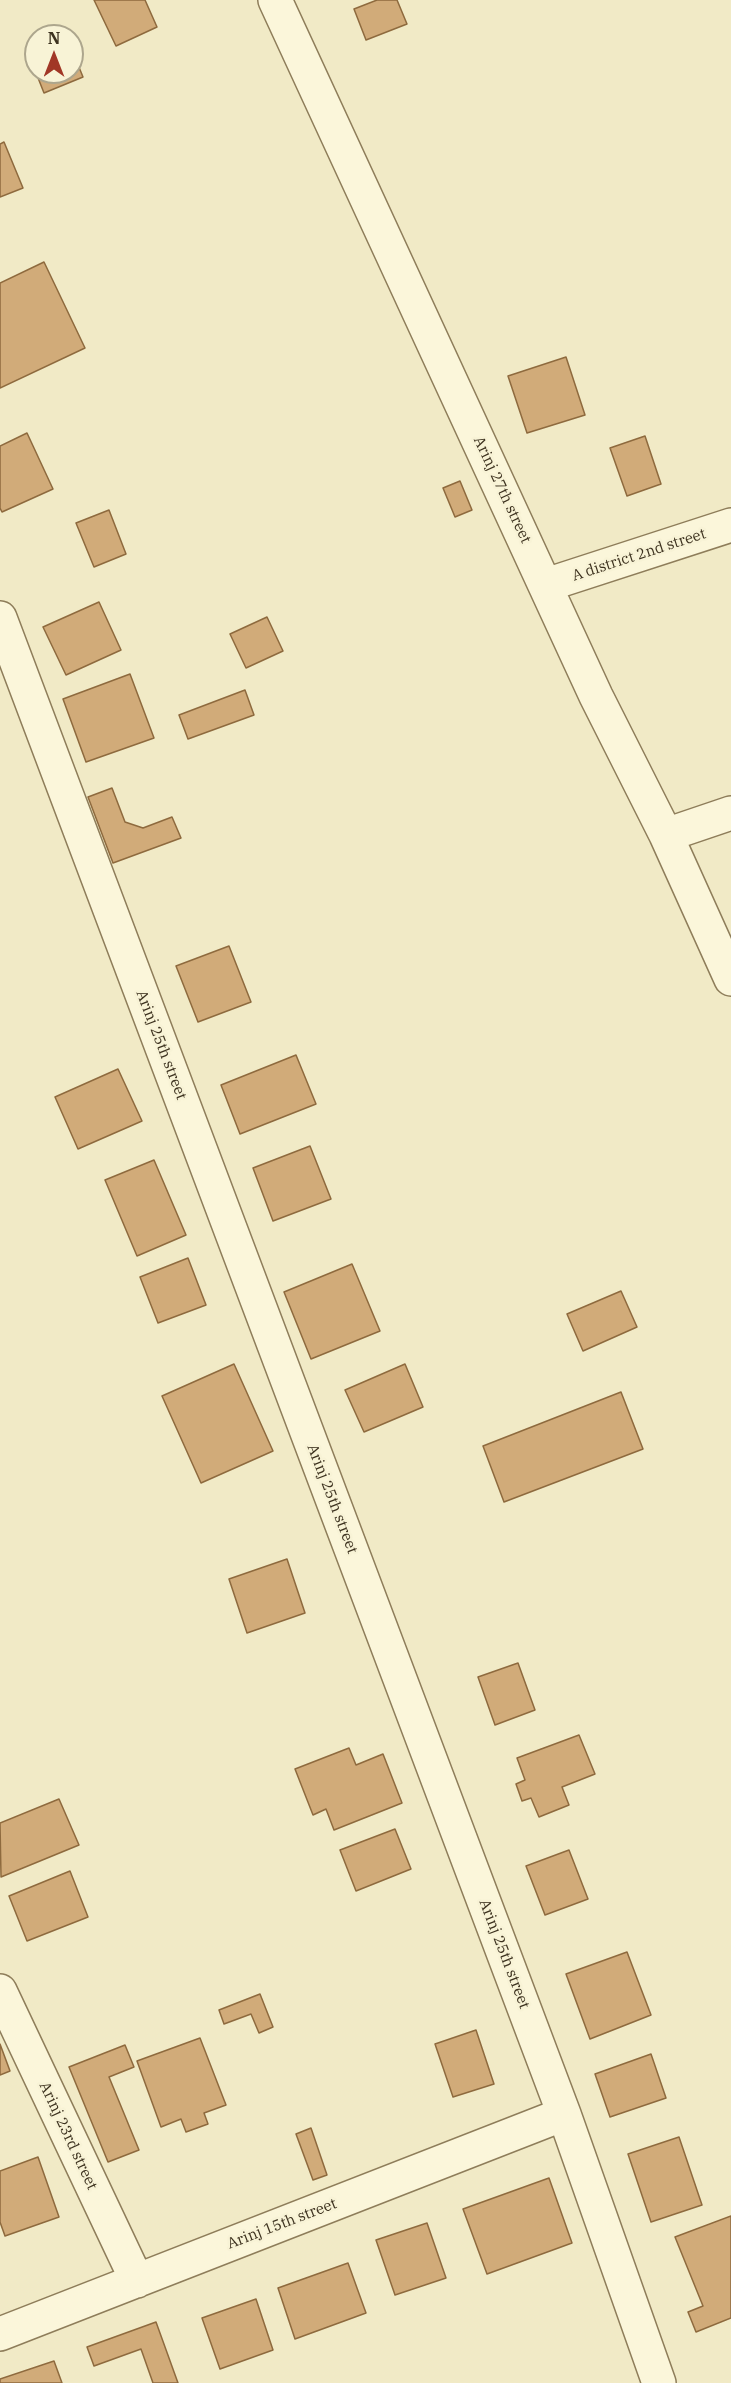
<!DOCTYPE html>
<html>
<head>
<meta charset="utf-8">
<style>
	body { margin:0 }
	#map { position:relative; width:731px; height:2383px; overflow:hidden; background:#f1eac6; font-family:"IBM Plex Serif",serif }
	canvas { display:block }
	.north { position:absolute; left:24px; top:24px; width:60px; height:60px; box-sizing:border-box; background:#f8f3d6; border:2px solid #ada68d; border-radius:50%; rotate:0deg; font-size:16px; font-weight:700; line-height:24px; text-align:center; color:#3d321f }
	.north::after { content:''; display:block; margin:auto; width:21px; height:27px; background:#a13726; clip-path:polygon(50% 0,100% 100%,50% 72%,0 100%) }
</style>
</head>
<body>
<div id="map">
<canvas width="731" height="2383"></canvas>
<div class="north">N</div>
</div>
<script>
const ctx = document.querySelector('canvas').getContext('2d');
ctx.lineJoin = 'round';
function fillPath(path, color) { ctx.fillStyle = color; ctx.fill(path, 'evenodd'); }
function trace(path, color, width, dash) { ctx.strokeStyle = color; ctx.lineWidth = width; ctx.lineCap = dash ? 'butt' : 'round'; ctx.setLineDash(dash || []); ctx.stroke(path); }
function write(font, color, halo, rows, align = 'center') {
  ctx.font = font + ' "IBM Plex Serif",serif'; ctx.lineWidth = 5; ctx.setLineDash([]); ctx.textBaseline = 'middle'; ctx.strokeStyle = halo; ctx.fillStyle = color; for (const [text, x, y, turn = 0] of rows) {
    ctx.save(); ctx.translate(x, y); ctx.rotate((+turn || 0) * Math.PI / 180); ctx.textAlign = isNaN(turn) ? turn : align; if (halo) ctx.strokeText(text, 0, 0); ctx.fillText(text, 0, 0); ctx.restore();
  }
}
const building = new Path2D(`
	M94,0H145L157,27L116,46Z
	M377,0H397L407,24L366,40L354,9Z
	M36,46V72H72V50L83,77L44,93L27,50Z
	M4,142L23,188L0,197V144Z
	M44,262L85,348L0,388V283Z
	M566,357L585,415L527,433L508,376Z
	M27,433L53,489L2,512L0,508V446Z
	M645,436L661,484L627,496L610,448Z
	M460,481L472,510L455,517L443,488Z
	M109,510L126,554L94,567L76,523Z
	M99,602L121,650L66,675L43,627Z
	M267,617L283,651L246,668L230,634Z
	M130,674L154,738L86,762L63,699Z
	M245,690L254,715L188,739L179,715Z
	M112,788L125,822L143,828L172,817L181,838L113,863L88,797Z
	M229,946L251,1002L198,1022L176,966Z
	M296,1055L316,1104L240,1134L221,1085Z
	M118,1069L142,1121L78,1149L55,1097Z
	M310,1146L331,1199L273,1221L253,1168Z
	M154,1160L186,1235L137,1256L105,1180Z
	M188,1258L206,1305L158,1323L140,1277Z
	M352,1264L380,1331L311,1359L284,1292Z
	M621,1291L637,1327L583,1351L567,1314Z
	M234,1364L273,1451L201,1483L162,1396Z
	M405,1364L423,1407L364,1432L345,1390Z
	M621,1392L643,1449L504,1502L483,1446Z
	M287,1559L305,1613L247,1633L229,1579Z
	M518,1663L535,1710L495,1725L478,1677Z
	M579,1735L595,1774L562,1787L569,1805L539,1817L531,1798L522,1801L516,1784L525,1780L517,1758Z
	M349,1748L356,1765L383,1754L402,1803L334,1830L326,1809L313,1815L295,1769Z
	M59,1799L79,1845L1,1877L0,1823Z
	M395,1829L411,1869L356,1891L340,1850Z
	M569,1850L588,1899L545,1915L526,1866Z
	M70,1871L88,1917L27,1941L9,1896Z
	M627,1952L651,2015L590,2039L566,1974Z
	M260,1994L273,2027L259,2033L251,2014L224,2024L219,2010Z
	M476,2030L494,2084L453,2097L435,2044Z
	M200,2038L226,2105L204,2113L208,2124L186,2132L181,2119L161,2127L137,2061Z
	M0,2044L10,2071L0,2075Z
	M125,2045L134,2067L109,2077L139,2150L108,2162L69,2067Z
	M651,2054L666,2098L610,2117L595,2074Z
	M311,2128L327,2175L313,2180L296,2134Z
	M679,2137L702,2205L651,2222L628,2154Z
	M38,2157L59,2217L5,2236L0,2222V2171Z
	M549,2178L572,2243L487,2274L463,2209Z
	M731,2216V2318L696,2332L688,2312L703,2306L675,2237Z
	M427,2223L446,2278L395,2295L376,2240Z
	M348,2263L366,2313L295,2339L278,2288Z
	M256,2299L273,2350L220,2369L202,2318Z
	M156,2322L178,2383H153L141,2349L94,2366L87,2347Z
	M54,2361L62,2383H0V2379Z`);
const minor = new Path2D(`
	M275,0L596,696L666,835L731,979
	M546,585L731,525
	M0,618L564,2114L659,2383
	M666,835L731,813
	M0,1991L137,2281
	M0,2334L564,2114`);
const streetNames = [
	["Arinj 27th street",502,490,65],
	["A district 2nd street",639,555,-18],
	["Arinj 25th street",161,1045,69],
	["Arinj 25th street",332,1499,69],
	["Arinj 25th street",504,1954,69],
	["Arinj 23rd street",68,2136,65],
	["Arinj 15th street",282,2224,-21]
];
fillPath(building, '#d1ab79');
trace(building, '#8e6a3e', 1.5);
trace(minor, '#8e7d5a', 36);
trace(minor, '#fbf6da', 33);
write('15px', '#3d321f', '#f8f3d6', streetNames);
</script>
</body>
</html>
